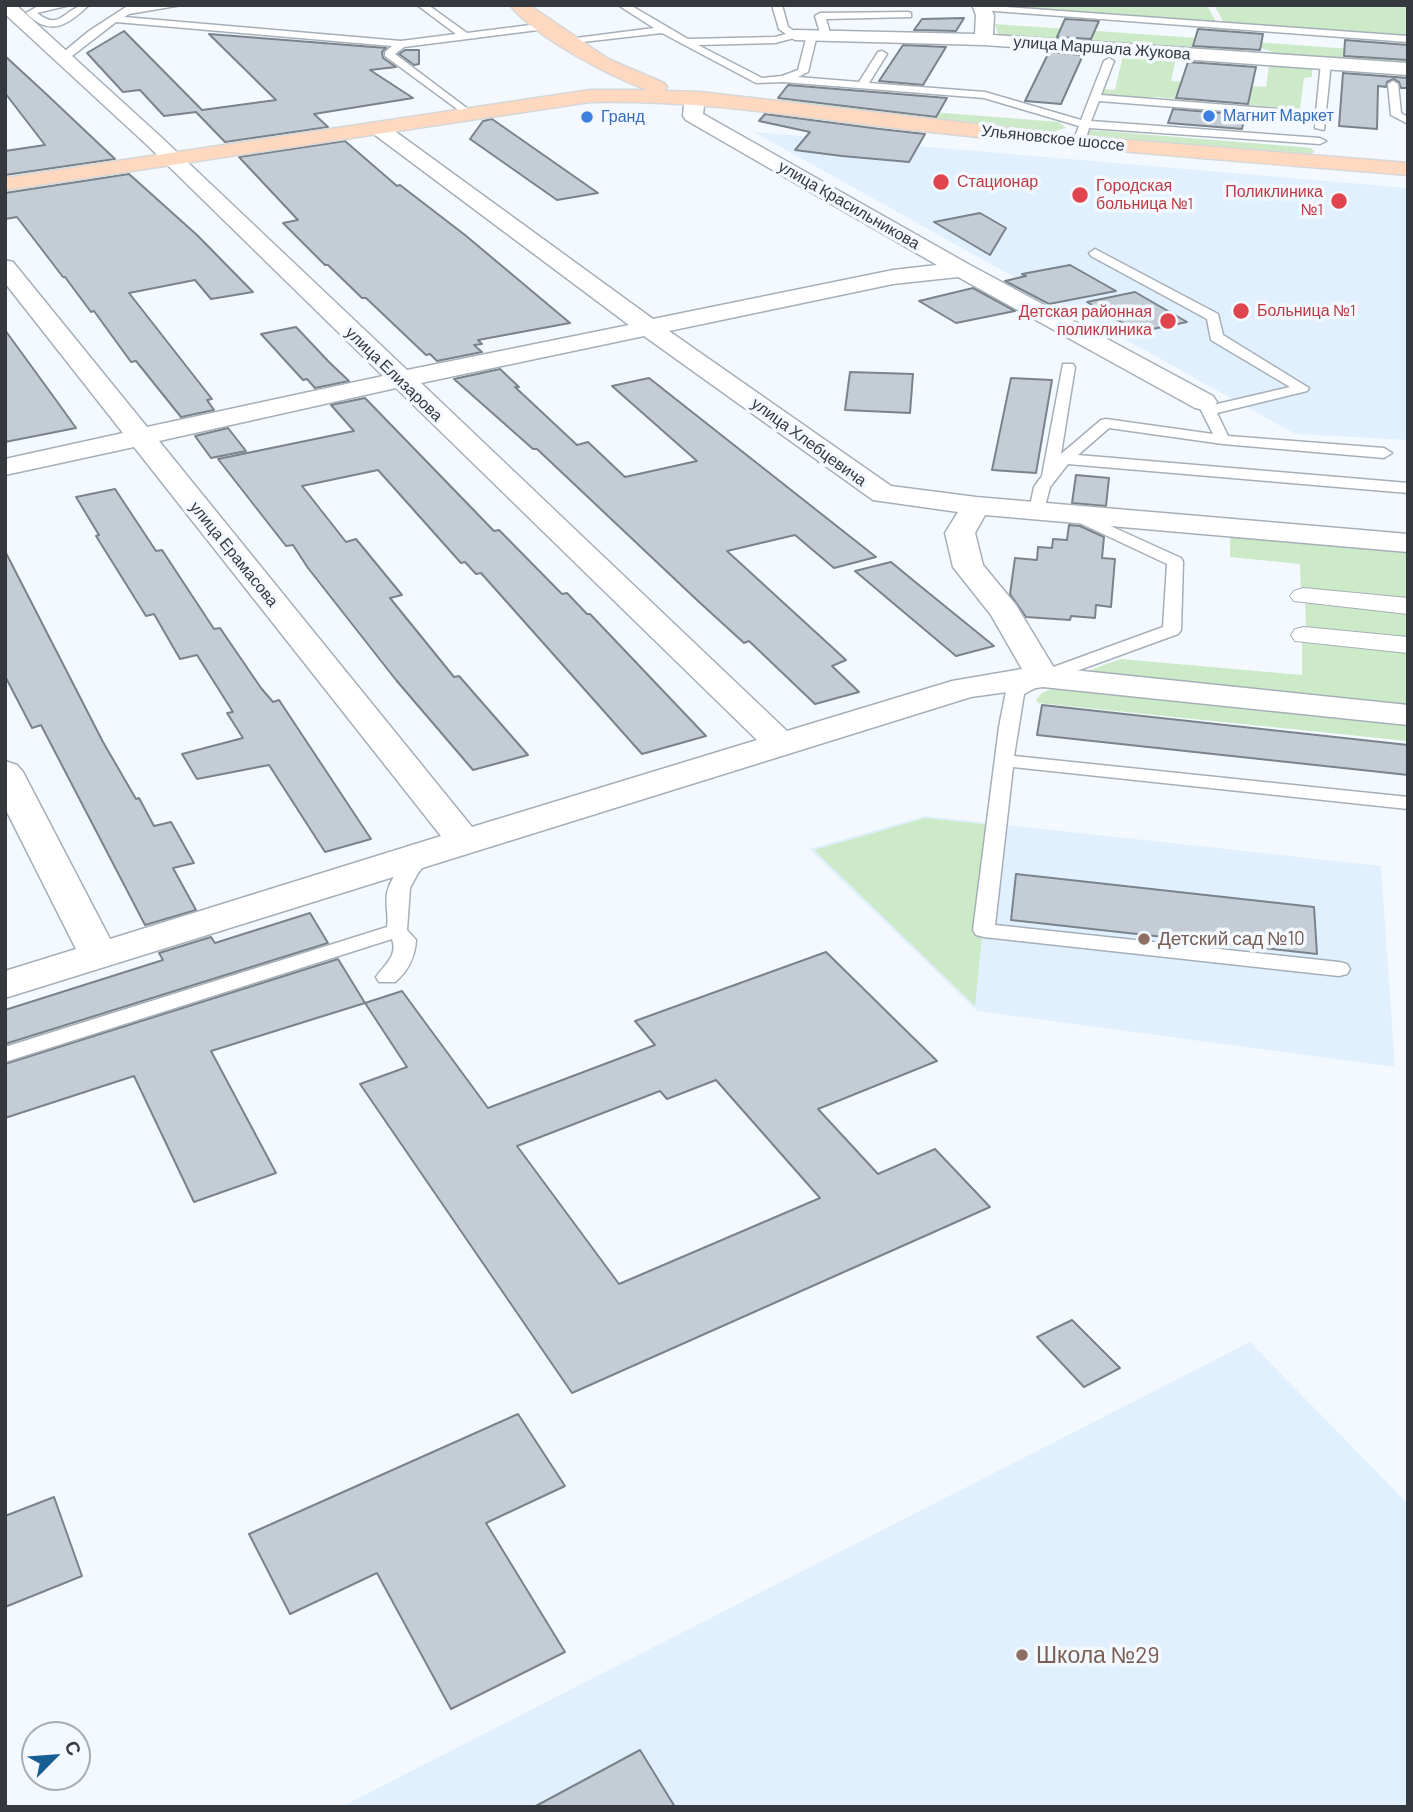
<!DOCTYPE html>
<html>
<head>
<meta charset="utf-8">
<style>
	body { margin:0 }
	#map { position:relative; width:1413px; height:1812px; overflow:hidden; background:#f3f9ff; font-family:Barlow,sans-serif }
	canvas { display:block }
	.frame { position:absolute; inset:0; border:7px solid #35393d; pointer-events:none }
	.north { position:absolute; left:21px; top:1721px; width:70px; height:70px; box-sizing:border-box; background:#f3f9ff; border:2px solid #a7acb1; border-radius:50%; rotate:65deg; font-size:19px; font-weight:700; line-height:28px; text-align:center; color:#35393d }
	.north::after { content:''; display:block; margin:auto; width:24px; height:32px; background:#195e92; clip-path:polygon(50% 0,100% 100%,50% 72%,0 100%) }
</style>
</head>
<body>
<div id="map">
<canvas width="1413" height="1812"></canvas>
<div class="frame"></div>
<div class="north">С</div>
</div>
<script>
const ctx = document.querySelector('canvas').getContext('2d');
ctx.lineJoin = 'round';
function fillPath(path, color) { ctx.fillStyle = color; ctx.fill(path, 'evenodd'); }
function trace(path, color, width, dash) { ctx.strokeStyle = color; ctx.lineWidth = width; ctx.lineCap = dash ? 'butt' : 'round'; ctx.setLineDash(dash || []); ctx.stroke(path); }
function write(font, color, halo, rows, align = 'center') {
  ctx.font = font + ' Barlow,sans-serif'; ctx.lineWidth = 7; ctx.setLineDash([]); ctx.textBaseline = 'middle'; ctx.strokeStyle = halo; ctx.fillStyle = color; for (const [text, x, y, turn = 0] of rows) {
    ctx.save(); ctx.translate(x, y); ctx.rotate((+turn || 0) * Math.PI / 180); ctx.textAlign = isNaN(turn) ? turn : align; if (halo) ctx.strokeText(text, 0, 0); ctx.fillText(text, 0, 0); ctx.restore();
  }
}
const built = new Path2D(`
	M754,132L1408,188V440L1295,434Z
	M925,816L1381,866L1395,1067L977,1011L809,849Z
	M1250,1342L1408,1504V1807H341Z`);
const green = new Path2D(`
	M1012,5H1207L1216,22L1012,8Z
	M1214,5H1408V36L1224,23Z
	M995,24L1212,39L1216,28L1224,29L1234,47L1251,54L999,36Z
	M1240,41L1408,53V65L1281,55Z
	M1123,55L1176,59L1171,81L1266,87L1269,66L1312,69V77L1304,78L1300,109L1155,97L1143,99L1100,96L1103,89L1115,90Z
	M755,98L1059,122L1066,128L1049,133L966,126Z
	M1090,130L1302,147L1311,148L1315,152L1306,155L1090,136L1085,133Z
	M1230,530L1408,546V604L1301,594L1300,564L1230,557Z
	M1305,599L1408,609V643L1306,633Z
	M1302,637L1408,648V710L1082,673L1121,659L1302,675Z
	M1056,687L1408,718V741L1038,703L1036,700L1042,693Z
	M925,818L993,825L975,1006L814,850Z`);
const building = new Path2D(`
	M964,18L956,31L914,30L922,19Z
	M1065,19L1099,21L1091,39L1057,37Z
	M1198,29L1263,34L1260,50L1193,46Z
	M124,31L202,110L276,100L209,34L386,48L382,52L383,58L396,67L370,70L413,98L314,114L328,127L225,142L196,112L164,116L140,90L123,92L87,53Z
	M1345,40L1408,45V60L1344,56Z
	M903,45L946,47L923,85L879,81Z
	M405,50H419V64L414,65L399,54Z
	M1049,52L1083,55L1061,104L1025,101Z
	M5,56L43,91L115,159L5,175V151L45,145L5,93Z
	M1188,62L1256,67L1248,104L1176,98Z
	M1343,73L1408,78V88H1401L1399,82L1394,79L1387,82L1386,87L1378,86L1377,129L1339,126Z
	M788,85L947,98L936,117L778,98Z
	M1173,109L1245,115L1242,129L1168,123Z
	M765,114L880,129L925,134L909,162L842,156L795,150L810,132L759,121Z
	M492,119L598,193L557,200L470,139L483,121Z
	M345,141L397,186L400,185L465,235L570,323L478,340L482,344L474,345L482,352L437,361L430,354L426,355L366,298H362L328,265H325L283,223L298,220L239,157Z
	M129,174L197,235L253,292L211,299L195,280L129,293L212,399L207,400L214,410L181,417L136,361L131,362L94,311L91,312L65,277H63L17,217L5,219V193Z
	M980,213L1006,228L990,255L934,222Z
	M1070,265L1116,291L1049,304L1005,281L1026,276L1022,274Z
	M973,288L1015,311L956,323L919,301Z
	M1135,292L1187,322L1138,332L1087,302Z
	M296,327L329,362L349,381L315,388L307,379L303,380L261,334Z
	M5,330L61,407L76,428L5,442Z
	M500,369L519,387H515L577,445L588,442L625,477L697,461L612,386L649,378L876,557L834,568L795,535L727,551L846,660L832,666L859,692L815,704L749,641L744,643L698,601L537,449H533L454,379Z
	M850,372L913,374L910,413L845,410Z
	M1011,378L1052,380L1036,473L992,470Z
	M365,398L494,531L499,530L562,594L567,593L587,614H590L706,736L642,754L481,573L476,574L465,562L461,563L378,470L302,486L346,542L356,539L402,595L390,598L454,677L459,676L528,755L473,770L396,680L308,568L293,545L286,546L218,459L354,431L331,405Z
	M228,428L246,451L211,458L195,436Z
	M1076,475L1109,478L1106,506L1072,503Z
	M115,489L156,551L162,550L214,629L220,628L261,688L273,702L279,700L371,839L325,852L269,765L197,779L182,754L243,738L227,713L233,712L197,655L180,659L154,614L146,616L96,536L99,535L76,497Z
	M1069,525L1080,526L1104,537L1102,558L1115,559L1111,607L1096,605L1095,618L1071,616L1070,620L1026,617L1010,594L1015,558L1037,560L1038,547L1052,548L1053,539L1067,540Z
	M5,551L103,742L136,799L139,798L154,826L171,822L194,863L173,868L196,910L145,925L41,725L32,728L5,676Z
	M891,562L914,581L994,646L956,656L855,571Z
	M1042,705L1408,745V775L1037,735Z
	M1016,874L1314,907L1317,954L1011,920Z
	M310,913L328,943L5,1044V1010L163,960L159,953L211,937L215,943Z
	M826,952L937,1061L818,1109L878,1174L935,1149L990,1207L572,1393L360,1084L407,1067L365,1003L402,991L488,1108L655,1045L635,1021ZM716,1080L820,1198L619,1284L517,1146L660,1091L667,1099Z
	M338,959L365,1003L211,1051L276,1173L194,1202L134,1076L5,1118V1064Z
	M1072,1320L1120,1368L1084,1387L1037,1337Z
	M518,1414L565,1486L486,1523L565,1652L451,1709L377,1573L290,1614L249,1534Z
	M54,1497L82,1576L5,1607V1516Z
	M640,1750L675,1807H534Z`);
const service = new Path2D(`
	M70,5L37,13C62,33 64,5 89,5C67,26 50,37 26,13L38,6Z
	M129,5H182L129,14L124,17L401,41L456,34L417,5H428L467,33L546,23L551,26L546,29L404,47L395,54L472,112L473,114L468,117L385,56V52L392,46L116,22L68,59H60V55L89,31Z
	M618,5H630L688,39L775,37L786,34L779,29L772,5H782L788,27L798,33V37L775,43L698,45L762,78L782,76L798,70L807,35L812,32L817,35L808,72L798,77L859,82L878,52L882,51L887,54L869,83L985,92L1081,120L1104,61L1109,58L1114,61L1101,95L1316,112L1321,63L1326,60L1331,63L1324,130L1315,128L1316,118L1099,101L1091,121L1320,138L1326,141L1320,144L1089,128L1085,142L1079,145L1073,142L1079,126L984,98L783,82L756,83L662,33L565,44V40L568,39L654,28Z
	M978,5L1408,36V42L981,10L978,9Z
	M908,12L911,13V17L826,19L831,36L826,39L821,36L815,16L820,13Z
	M1393,81L1398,84L1401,113L1408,117V124L1391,115L1388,84Z
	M1095,249L1218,314L1223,335L1309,388L1307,391L1217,413L1228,436L1384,448L1392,453L1384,458L1223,444L1109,428L1078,455L1408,483V493L1068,464L1050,487L1043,514H1031L1029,511L1034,487L1042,476L1063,364H1073L1075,367L1061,454L1101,420L1106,419L1213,434L1197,402L1199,399H1209L1213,405L1290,387L1211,340L1207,319L1091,256L1089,253Z
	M1073,509L1181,558L1183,562L1181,630L1178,634L1049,681L1024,694L1014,756L1408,797V809L1013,767L995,925L1339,962L1347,964L1350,969L1347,974L1339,976L984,937L976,935L973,930L999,727L1006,691L1037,673L1163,627L1167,564L1067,517L1065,514L1067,511Z
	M425,847L432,849L435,853L418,873L410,888L407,930L416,940C415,958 408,971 395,982H379L376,977C385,964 398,956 392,939L5,1062V1047L387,927C389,916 385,905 387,893C391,877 408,851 425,847Z`);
const pedestrian = new Path2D(`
	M1303,588L1408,598V614L1294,601L1290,596L1294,591Z
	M1304,627L1408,637V653L1295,641L1291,635L1295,629Z`);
const minor = new Path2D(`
	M5,5H16L161,137L407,370L629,325L371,132L368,128L371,124H385L653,319L893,270L937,265L686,120L683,116L684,105L693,94H707L710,98L704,106L703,114L970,265L1213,396L1217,402L1213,408L1204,410L1195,408L958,277L893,284L669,331L891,486L976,497L1408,534V552L985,515L975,533L983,565L1016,605L1054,668L1408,705V725L1043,687L971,697L5,998V971L76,949L5,808V761L17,765L23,772L110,939L441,836L134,447L5,475V459L123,433L5,283V260L13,262L147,427L383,376L147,145L5,14ZM644,336L873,500L958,512L945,533L953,567L991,615L1022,669L952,681L787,731L421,383ZM396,388L757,740L472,827L159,441Z
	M972,5H989L994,15L993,35L1408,63V75L984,45L795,40L786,35L795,30L975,34L976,15Z`);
const primary = new Path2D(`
	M510,5H529L608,59L664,83L667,87L664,91L700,92L1079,136L1408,163V175C1246,162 1084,149 922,131C812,119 702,99 590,102L5,190V178L590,90H648C609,76 535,37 510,5Z`);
const markers = [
	[1209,116,7,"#3f7fe0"],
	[587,117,7,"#3f7fe0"],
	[941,182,9,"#e0444e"],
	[1080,195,9,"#e0444e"],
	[1339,201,9,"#e0444e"],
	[1241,311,9,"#e0444e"],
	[1168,321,9,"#e0444e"],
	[1144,939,7,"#8d6e63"],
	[1022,1655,7,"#8d6e63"]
];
const farStreetnames = [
	["улица Маршала Жукова",1102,48,4],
	["Ульяновское шоссе",1053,138,6],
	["улица Красильникова",849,205,30],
	["улица Елизарова",394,374,44],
	["улица Хлебцевича",809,442,36],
	["улица Ерамасова",234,554,51]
];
const farShopnames = [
	["Магнит Маркет",1223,116],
	["Гранд",601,117]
];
const farHealthnames = [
	["Стационар",957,182],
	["Городская",1096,186],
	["больница №1",1096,204],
	["Поликлиника",1323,192,"right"],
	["№1",1323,210,"right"],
	["Больница №1",1257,311],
	["Детская районная",1152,312,"right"],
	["поликлиника",1152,330,"right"]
];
const educationNames = [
	["Детский сад №10",1158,939]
];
const nearEducationnames = [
	["Школа №29",1036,1655]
];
fillPath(built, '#e0f0ff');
fillPath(green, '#cdeac8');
fillPath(building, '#c4cdd6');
trace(building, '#7a838b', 2);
trace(service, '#a6afb8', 3);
trace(pedestrian, '#a6afb8', 2);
trace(minor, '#a6afb8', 3);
trace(primary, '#d7d7d8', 3);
fillPath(service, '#fff');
fillPath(pedestrian, '#fff');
fillPath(minor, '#fff');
fillPath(primary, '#fed8bf');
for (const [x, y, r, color] of markers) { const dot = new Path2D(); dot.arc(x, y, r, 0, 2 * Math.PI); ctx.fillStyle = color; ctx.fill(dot); trace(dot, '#f3f9ff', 2.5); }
write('16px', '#35393d', '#f3f9ff', farStreetnames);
write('16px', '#366cbe', '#f3f9ff', farShopnames, 'left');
write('16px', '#be3a42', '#f3f9ff', farHealthnames, 'left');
write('19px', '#785e54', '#f3f9ff', educationNames, 'left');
write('23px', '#785e54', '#f3f9ff', nearEducationnames, 'left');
</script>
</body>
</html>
